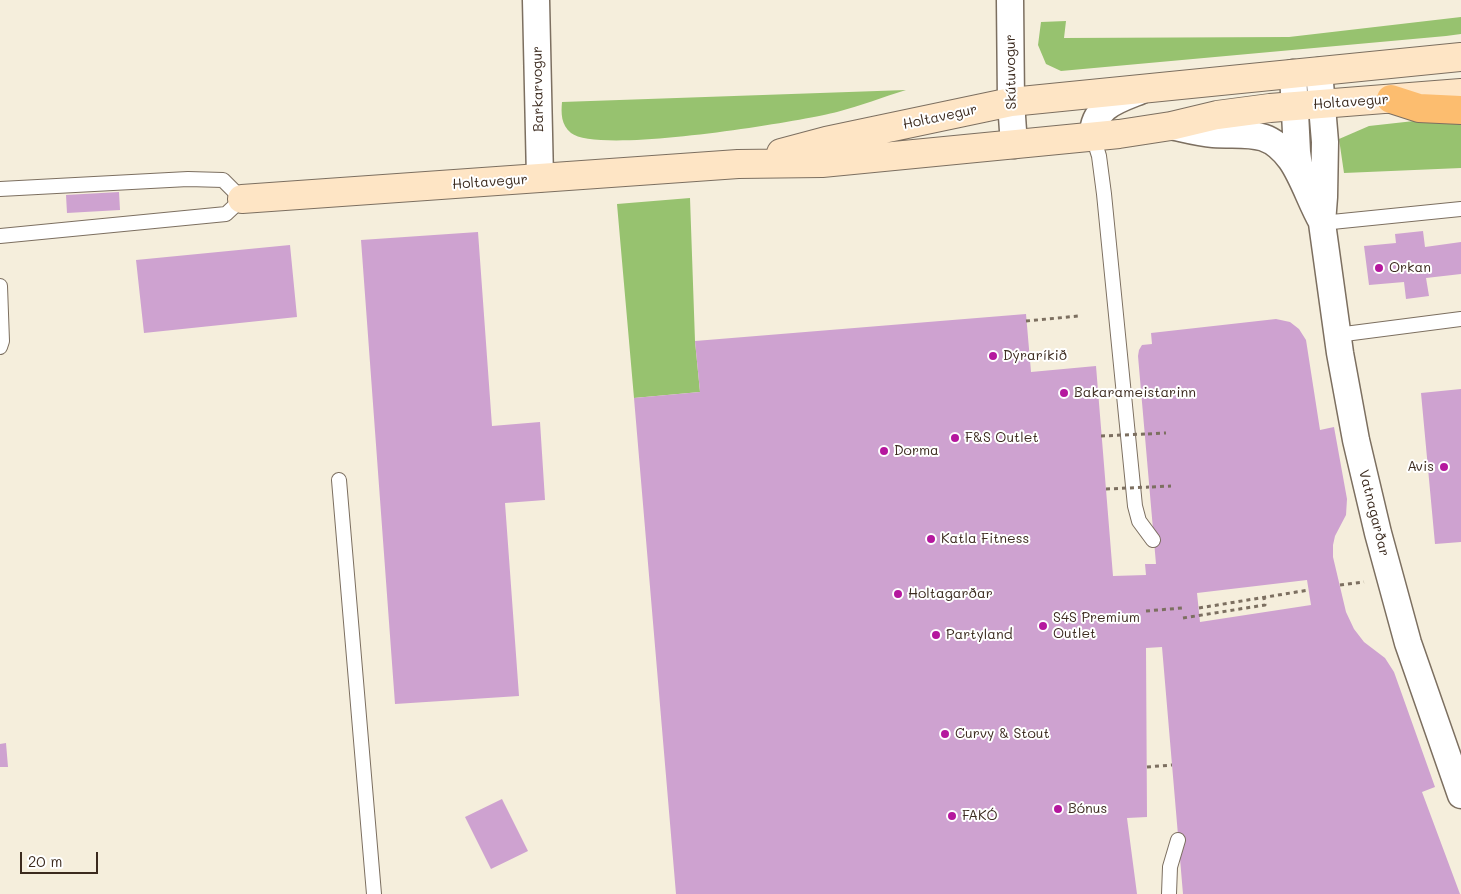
<!DOCTYPE html>
<html>
<head>
<meta charset="utf-8">
<style>
	body { margin:0 }
	#map { position:relative; width:1461px; height:894px; overflow:hidden; background:#f5eedc; font-family:Mali,sans-serif }
	canvas { display:block }
	.scale { position:absolute; left:20px; top:852px; width:78px; height:22px; box-sizing:border-box; border:2px solid #3b2a1e; border-top:0; padding-left:6px; font-size:15px; line-height:18px; white-space:nowrap; color:#3b2a1e; -webkit-text-stroke:4px #fff; paint-order:stroke }
</style>
</head>
<body>
<div id="map">
<canvas width="1461" height="894"></canvas>
<div class="scale">20 m</div>
</div>
<script>
const ctx = document.querySelector('canvas').getContext('2d');
ctx.lineJoin = 'round';
function fillPath(path, color) { ctx.fillStyle = color; ctx.fill(path, 'evenodd'); }
function trace(path, color, width, dash) { ctx.strokeStyle = color; ctx.lineWidth = width; ctx.lineCap = dash ? 'butt' : 'round'; ctx.setLineDash(dash || []); ctx.stroke(path); }
function write(font, color, halo, rows, align = 'center') {
  ctx.font = font + ' Mali,sans-serif'; ctx.lineWidth = 4; ctx.setLineDash([]); ctx.textBaseline = 'middle'; ctx.strokeStyle = halo; ctx.fillStyle = color; for (const [text, x, y, turn = 0] of rows) {
    ctx.save(); ctx.translate(x, y); ctx.rotate((+turn || 0) * Math.PI / 180); ctx.textAlign = isNaN(turn) ? turn : align; if (halo) ctx.strokeText(text, 0, 0); ctx.fillText(text, 0, 0); ctx.restore();
  }
}
const green = new Path2D(`
	M1461,17V34L1446,36L1061,71L1046,64L1038,45L1041,22L1066,21L1064,38L1289,37Z
	M906,90C883,97 860,106 837,112C797,122 599,155 571,133C561,125 561,113 562,102Z
	M1461,119V168L1344,173L1339,139L1369,126L1414,121Z
	M690,198L695,341L700,392L634,398L617,204Z`);
const building = new Path2D(`
	M119,192L120,210L67,213L66,195Z
	M1423,231L1425,247L1461,242V274L1426,278L1429,296L1406,299L1404,282L1369,285L1364,246L1396,243L1395,234Z
	M478,232L492,426L540,422L545,500L505,503L519,696L395,704L361,240Z
	M290,245L297,317L144,333L136,260Z
	M1026,314L1031,372L1096,366L1113,576L1146,575L1145,564H1156L1138,356L1139,350L1142,345L1152,344L1151,333L1276,319L1290,322L1299,329L1306,340L1320,430L1334,427L1347,499L1346,515L1335,536L1333,545V557L1346,612L1354,629L1364,642L1385,658L1394,672L1435,787L1422,792L1460,894H1183L1162,647L1146,648L1147,817L1127,818L1137,894H676L634,398L700,392L695,341ZM1307,580L1311,605L1200,622L1197,593Z
	M1461,389V542L1435,544L1421,393Z
	M6,743L8,767H0V744Z
	M502,799L528,851L491,869L465,817Z`);
const path = new Path2D(`
	M1026,321L1079,316
	M1148,434L1166,433
	M1152,487L1171,486
	M1340,585L1364,582
	M1199,608L1309,590
	M1146,611L1182,608
	M1183,618L1265,605L1264,598
	M1147,767L1172,765`);
const service = new Path2D(`
	M1093,137L1099,156L1104,194L1135,506L1139,521L1153,540
	M0,189L188,179L223,180L242,199L226,214L0,236
	M1322,223L1461,209
	M0,286L2,341L0,347
	M1337,335L1461,319
	M339,480L374,894
	M1169,894L1170,867L1178,840`);
const minor = new Path2D(`
	M536,0L540,178
	M1010,0L1011,102L1014,145
	M1319,71L1325,142L1324,197L1322,223L1340,353L1356,440L1378,533L1408,643L1461,795
	M1293,73L1297,152L1300,173
	M1171,126C1185,129 1199,133 1213,134C1247,136 1268,128 1291,160C1303,177 1311,203 1322,222
	M1093,137C1092,107 1117,100 1140,91`);
const secondary = new Path2D(`
	M781,153L826,141L1011,102L1461,57
	M242,199L738,164L822,163L1119,134L1171,126L1217,115L1270,108L1461,93`);
const primary = new Path2D(`
	M1391,99L1419,108L1461,110`);
const pathBridge = new Path2D(`
	M1101,436L1145,434
	M1106,489L1149,487`);
const markers = [
	[1379,268,5,"#b5179e"],
	[993,356,5,"#b5179e"],
	[1064,393,5,"#b5179e"],
	[955,438,5,"#b5179e"],
	[884,451,5,"#b5179e"],
	[1444,467,5,"#b5179e"],
	[931,539,5,"#b5179e"],
	[898,594,5,"#b5179e"],
	[1043,626,5,"#b5179e"],
	[936,635,5,"#b5179e"],
	[945,734,5,"#b5179e"],
	[1058,809,5,"#b5179e"],
	[952,816,5,"#b5179e"]
];
const streetNames = [
	["Skútuvogur",1011,72,-91],
	["Barkarvogur",538,89,-91],
	["Holtavegur",1351,102,-4],
	["Holtavegur",940,117,-12],
	["Holtavegur",490,182,-4],
	["Vatnagarðar",1374,513,76]
];
const poiNames = [
	["Orkan",1389,268],
	["Dýraríkið",1003,356],
	["Bakarameistarinn",1074,393],
	["F&S Outlet",965,438],
	["Dorma",894,451],
	["Avis",1434,467,"right"],
	["Katla Fitness",941,539],
	["Holtagarðar",908,594],
	["S4S Premium",1053,618],
	["Outlet",1053,634],
	["Partyland",946,635],
	["Curvy & Stout",955,734],
	["Bónus",1068,809],
	["FAKÓ",962,816]
];
fillPath(green, '#97c26f');
fillPath(building, '#cea2d0');
trace(service, '#7c6f60', 16);
trace(minor, '#7c6f60', 29);
trace(secondary, '#7c6f60', 30);
trace(primary, '#7c6f60', 30);
trace(path, '#7c6f60', 3, [4, 4]);
trace(service, '#fff', 14);
trace(minor, '#fff', 26);
trace(secondary, '#fee5c5', 28);
trace(primary, '#fcbd6f', 28);
trace(pathBridge, '#7c6f60', 3, [4, 4]);
for (const [x, y, r, color] of markers) { const dot = new Path2D(); dot.arc(x, y, r, 0, 2 * Math.PI); ctx.fillStyle = color; ctx.fill(dot); trace(dot, '#fff', 2); }
write('14px', '#3b2a1e', '#fff', streetNames);
write('14px', '#3b2a1e', '#fff', poiNames, 'left');
</script>
</body>
</html>
